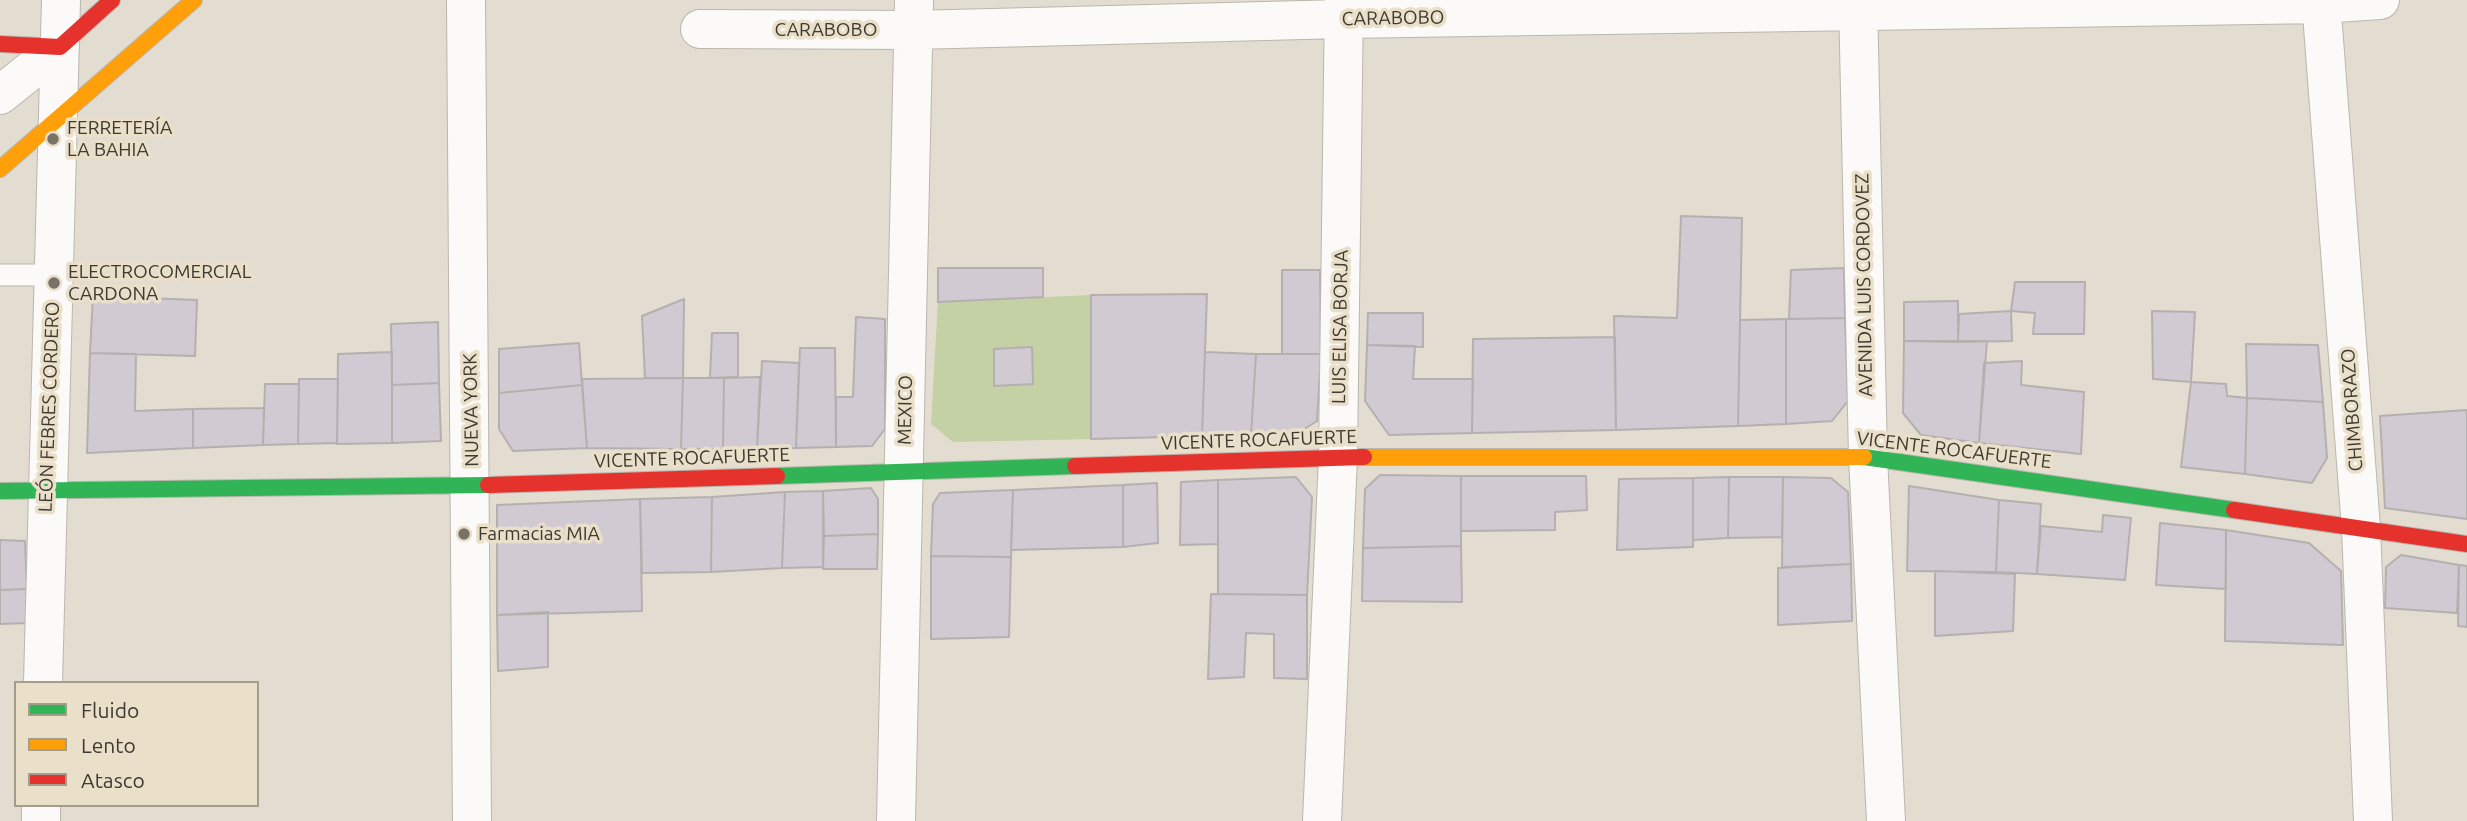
<!DOCTYPE html>
<html>
<head>
<meta charset="utf-8">
<style>
	body { margin:0 }
	#map { position:relative; width:2467px; height:821px; overflow:hidden; background:#e2dcd1; font-family:Ubuntu,sans-serif }
	canvas { display:block }
	.legend { position:absolute; left:14px; top:681px; width:245px; height:126px; box-sizing:border-box; background:#eadfc9; border:2px solid #a59d8c; margin:0; padding:9px 12px; list-style:none; font-size:21px; color:#3e3a31 }
	.legend li { display:flex; align-items:center; gap:14px; height:35px }
	.legend b { width:35px; border:2px solid #a59d8c }
</style>
</head>
<body>
<div id="map">
<canvas width="2467" height="821"></canvas>
<ul class="legend">
<li><b style="height:9px;background:#30b455"></b>Fluido</li>
<li><b style="height:9px;background:#ff9f0a"></b>Lento</li>
<li><b style="height:9px;background:#e5322d"></b>Atasco</li>
</ul>
</div>
<script>
const ctx = document.querySelector('canvas').getContext('2d');
ctx.lineJoin = 'round';
function fillPath(path, color) { ctx.fillStyle = color; ctx.fill(path, 'evenodd'); }
function trace(path, color, width, dash) { ctx.strokeStyle = color; ctx.lineWidth = width; ctx.lineCap = dash ? 'butt' : 'round'; ctx.setLineDash(dash || []); ctx.stroke(path); }
function write(font, color, halo, rows, align = 'center') {
  ctx.font = font + ' Ubuntu,sans-serif'; ctx.lineWidth = 7; ctx.setLineDash([]); ctx.textBaseline = 'middle'; ctx.strokeStyle = halo; ctx.fillStyle = color; for (const [text, x, y, turn = 0] of rows) {
    ctx.save(); ctx.translate(x, y); ctx.rotate((+turn || 0) * Math.PI / 180); ctx.textAlign = isNaN(turn) ? turn : align; if (halo) ctx.strokeText(text, 0, 0); ctx.fillText(text, 0, 0); ctx.restore();
  }
}
const green = new Path2D(`
	M1091,295V439L953,442L931,424L938,302Z`);
const building = new Path2D(`
	M1681,216L1742,218L1738,426L1616,430L1614,316L1677,318Z
	M938,268H1043V297L938,302Z
	M1844,268L1845,318L1789,319L1791,270Z
	M1282,270H1320L1321,354H1282Z
	M2015,282H2085L2084,334H2033L2035,313L2011,311Z
	M1207,294L1202,436L1091,439V295Z
	M93,296L197,300L195,356L90,353Z
	M684,299L683,378H645L642,316Z
	M1958,301V342L1904,341V302Z
	M2011,311L2012,341L1958,342L1959,314Z
	M2152,311L2195,312L2191,382L2153,379Z
	M1368,313H1423V347L1367,345Z
	M856,317L885,319V429L872,446L836,447V397H853Z
	M1845,318L1848,401L1832,421L1786,424V319Z
	M1786,319V424L1738,426L1740,320Z
	M438,322L439,383L392,385L391,324Z
	M712,333H738V377L710,378Z
	M1615,337L1616,430L1472,433L1473,339Z
	M1904,341H1987L1979,443L1921,435L1903,413Z
	M579,343L582,385L499,393V349Z
	M2246,344L2318,345L2323,402L2247,398Z
	M1367,345L1415,346L1413,379H1473L1472,433L1389,435L1365,401Z
	M1032,347L1033,384L994,386V349Z
	M800,348H835L836,447L796,448Z
	M392,352V443L337,444L338,354Z
	M1205,352L1256,354L1251,435L1202,436Z
	M90,353L136,354L135,411L193,409V448L87,453Z
	M1256,354H1321L1317,421L1298,433L1251,435Z
	M762,361L799,363L796,448L757,449Z
	M2022,361L2021,385L2084,392L2081,454L1979,443L1984,363Z
	M760,377L757,449H723L724,378Z
	M683,378L681,449L587,448L582,379Z
	M683,378H724L723,449H681Z
	M299,379H338L337,443L298,444Z
	M2191,382L2226,384L2227,396L2247,398L2245,474L2181,467Z
	M439,383L441,441L392,443V385Z
	M265,384H299L298,444L263,445Z
	M582,385L587,448L513,451L499,429V393Z
	M2247,398L2323,402L2327,458L2312,483L2245,474Z
	M264,408L263,445L193,448V409Z
	M2467,410V519L2385,508L2380,416Z
	M1380,475L1461,476V546L1363,548L1365,489Z
	M1461,476H1586L1587,510L1555,512V530L1461,531Z
	M1296,477L1312,497L1307,595L1218,594V480Z
	M1729,477L1728,538L1693,540V478Z
	M1729,477H1783L1782,537L1728,538Z
	M1783,477L1831,478L1848,492L1851,564L1782,567Z
	M1693,478V547L1617,550L1619,479Z
	M1218,480V544L1180,545L1181,482Z
	M1157,483L1158,543L1123,547V485Z
	M1123,485V547L1011,550L1013,490Z
	M1909,486L1999,500L1996,572L1907,571Z
	M871,488L878,499V534L824,536L823,491Z
	M1013,490L1011,557L931,556L933,504L940,493Z
	M823,491V567L782,568L785,492Z
	M785,492L782,568L711,572L712,497Z
	M712,497L711,572L642,573L640,499Z
	M640,499L642,611L497,615V505Z
	M1999,500L2041,504L2037,574L1996,572Z
	M2103,515L2131,518L2125,580L2037,574L2041,526L2102,532Z
	M2160,523L2226,530V589L2156,585Z
	M2226,530L2309,543L2341,571L2343,645L2225,641Z
	M878,534L877,569H823L824,536Z
	M0,540L25,541L27,589L0,590Z
	M1461,546L1462,602L1362,601L1363,548Z
	M2401,555L2459,565L2457,613L2385,608L2386,567Z
	M931,556L1011,557L1009,637L931,639Z
	M1851,564L1852,621L1778,625V568Z
	M2459,565L2467,566V627L2458,626Z
	M1935,571L2015,574L2013,631L1935,636Z
	M27,589V623L0,624V590Z
	M1211,594L1307,595V679L1274,678V634L1246,633L1244,677L1208,679Z
	M548,612V667L498,671L497,615Z`);
const lane = new Path2D(`
	M0,275H53`);
const street = new Path2D(`
	M466,0L472,821
	M1858,0L1868,457L1886,821
	M2321,0L2361,528L2373,821
	M700,29L914,30L1343,19L2321,4L2380,0
	M0,95L60,47
	M43,683L61,0
	M41,821V805
	M896,821L914,0
	M1322,821L1338,457L1344,0`);
const fast = new Path2D(`
	M1864,457L2234,510
	M777,476L1075,466
	M0,491L488,485`);
const slow = new Path2D(`
	M0,169L194,0
	M1364,457H1864`);
const jam = new Path2D(`
	M0,44L60,47L112,0
	M1075,466L1364,457
	M488,485L777,476
	M2234,510L2467,544`);
const markers = [
	[53,139,7,"#777369"],
	[54,283,7,"#777369"],
	[464,534,7,"#777369"]
];
const streetNames = [
	["CARABOBO",1393,18,-1],
	["CARABOBO",826,30],
	["AVENIDA LUIS CORDOVEZ",1864,285,-91],
	["LUIS ELISA BORJA",1340,327,-89],
	["LEÓN FEBRES CORDERO",49,407,-88],
	["NUEVA YORK",471,410,-91],
	["MEXICO",905,410,-89],
	["CHIMBORAZO",2352,410,-94],
	["VICENTE ROCAFUERTE",1259,440,-2],
	["VICENTE ROCAFUERTE",1954,450,7],
	["VICENTE ROCAFUERTE",692,458,-2]
];
const poiNames = [
	["FERRETERÍA",67,128],
	["LA BAHIA",67,150],
	["ELECTROCOMERCIAL",68,272],
	["CARDONA",68,294],
	["Farmacias MIA",478,534]
];
fillPath(green, '#c3d1a5');
fillPath(building, '#d2cad3');
trace(building, '#b4b0af', 2);
trace(lane, '#bbb7ad', 23);
trace(street, '#bbb7ad', 40);
trace(fast, '#bbb7ad', 18);
trace(slow, '#bbb7ad', 18);
trace(jam, '#bbb7ad', 18);
trace(lane, '#fbfaf8', 21);
trace(street, '#fbfaf8', 38);
trace(fast, '#30b455', 16);
trace(slow, '#ff9f0a', 16);
trace(jam, '#e5322d', 16);
for (const [x, y, r, color] of markers) { const dot = new Path2D(); dot.arc(x, y, r, 0, 2 * Math.PI); ctx.fillStyle = color; ctx.fill(dot); trace(dot, '#eadfc9', 2.5); }
write('19px', '#3e3a31', '#eadfc9', streetNames);
write('19px', '#3e3a31', '#eadfc9', poiNames, 'left');
</script>
</body>
</html>
